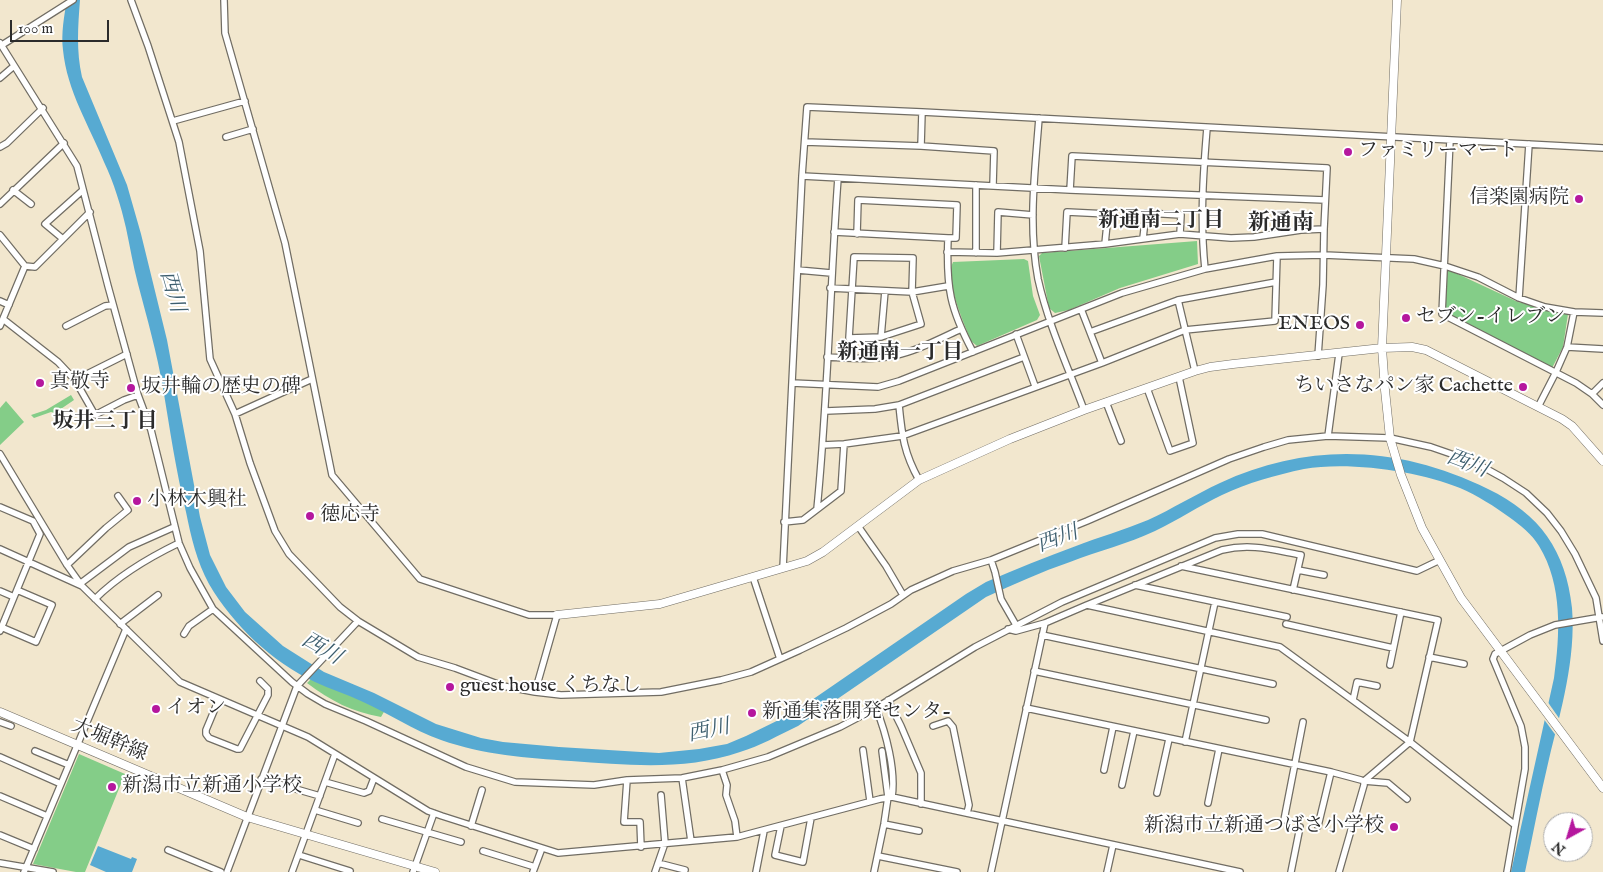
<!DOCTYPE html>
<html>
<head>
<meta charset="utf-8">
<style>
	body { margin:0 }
	#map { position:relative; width:1603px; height:872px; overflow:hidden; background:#f2e7ce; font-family:"IM FELL English",serif }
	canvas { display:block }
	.north { position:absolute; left:1543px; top:812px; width:50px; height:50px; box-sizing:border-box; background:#fff; border:1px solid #aaa; border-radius:50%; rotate:219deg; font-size:14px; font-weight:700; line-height:20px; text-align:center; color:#2b2b2b }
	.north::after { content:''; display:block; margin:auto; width:18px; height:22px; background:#b5179e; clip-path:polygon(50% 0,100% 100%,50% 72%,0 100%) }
	.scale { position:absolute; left:10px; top:20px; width:99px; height:22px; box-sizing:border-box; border:2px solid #2b2b2b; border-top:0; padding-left:6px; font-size:15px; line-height:18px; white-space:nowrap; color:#2b2b2b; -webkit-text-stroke:4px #fff; paint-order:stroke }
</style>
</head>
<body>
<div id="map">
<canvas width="1603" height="872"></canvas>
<div class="north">N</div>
<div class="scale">100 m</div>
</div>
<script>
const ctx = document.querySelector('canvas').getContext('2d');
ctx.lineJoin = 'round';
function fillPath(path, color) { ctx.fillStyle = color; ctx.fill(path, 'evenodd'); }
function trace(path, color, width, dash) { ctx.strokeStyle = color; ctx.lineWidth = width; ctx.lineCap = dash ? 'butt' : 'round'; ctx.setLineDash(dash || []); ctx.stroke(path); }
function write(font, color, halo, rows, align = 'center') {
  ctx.font = font + ' "IM FELL English","Noto Serif JP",serif'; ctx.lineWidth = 4; ctx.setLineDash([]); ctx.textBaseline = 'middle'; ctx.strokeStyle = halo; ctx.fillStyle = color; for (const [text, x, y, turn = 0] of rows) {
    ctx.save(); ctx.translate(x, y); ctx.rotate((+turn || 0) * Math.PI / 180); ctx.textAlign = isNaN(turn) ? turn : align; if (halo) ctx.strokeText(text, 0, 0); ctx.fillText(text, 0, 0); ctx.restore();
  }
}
const green = new Path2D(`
	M1197,241L1198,264L1120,288L1069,310L1055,313L1049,308L1039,256L1042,253Z
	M1024,259L1028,261L1033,296L1040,315L1037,320L977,346L971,341C964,323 944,279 953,262Z
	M1447,269L1518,302L1568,314L1563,347L1552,368L1444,313Z
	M71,395L74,400L55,413L51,412L34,418L31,415L46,410Z
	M6,401L24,422L0,445V408Z
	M312,678L385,710L381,717C352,712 331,701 307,683Z
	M79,754L125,774L85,872H76L33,864Z`);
const water = new Path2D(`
	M67,0H80C78,26 76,51 82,77L127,185L141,234L167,340L200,517L210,555L226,587L245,612L283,646L324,672L374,693L436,724L481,738L503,742L559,747L641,752L659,753L699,749L727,744L746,736L793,713L966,594L986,582C1016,569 1046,557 1076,546C1099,537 1124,530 1148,520C1172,509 1196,494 1220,483C1310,441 1401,446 1488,489C1540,514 1566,551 1572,608C1576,659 1561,710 1549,759C1540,797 1533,834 1525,872H1511L1554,678C1560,635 1563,585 1539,546C1532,534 1520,525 1509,517C1494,506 1478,496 1460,488C1419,471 1348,461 1304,469C1276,475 1247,483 1222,495C1199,506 1178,520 1155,531C1128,544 1098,551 1070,562C1041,572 1014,584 986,597L798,726C779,735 760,746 740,752C685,771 628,765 571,761C526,758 484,755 441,740C413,730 388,713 361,701C346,694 330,689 315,682C272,662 233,625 209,584C197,562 191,537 186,512C176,471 170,430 163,388C157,353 147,318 138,284C133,265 130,247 126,228C121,206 114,183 104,162C89,125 67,91 63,50C61,34 64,16 67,0Z
	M98,846L131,859L132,857L137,859L132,872H106L90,865Z`);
const pier = new Path2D(`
	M1547,701L1561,721L1557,737L1543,718Z`);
const minor = new Path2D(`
	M131,0L148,46L179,142L200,251L210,359L235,414L250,463L275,531L289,554L340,607L358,621L418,657L455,668L503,686L535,692L561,695L661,692L721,680L751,672L800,650L846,628L891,604L911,590L953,571L991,560L1087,521L1229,459L1264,447L1288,440L1328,436L1390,438L1431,447L1460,457L1483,467L1503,478L1526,493L1547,513L1561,531L1575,554L1596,598L1603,641
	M224,0L225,33L285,243L332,475L420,579L529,615H557L535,692
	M0,43L77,166L108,286L138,395L151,430L179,543L190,568L213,609L292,682L308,694L325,704L366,721L466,767L515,782L594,785L627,780L682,778L722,770L768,757L840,727L876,708L975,647L1062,602L1215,538L1238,534H1262L1417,571L1440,560
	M2,45L73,0
	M0,78L14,66
	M1039,118C1035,171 1028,226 1038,279C1048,324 1068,367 1084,410
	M173,121L245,101
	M226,137L253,129
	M1450,140L1442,314L1576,383L1592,394L1603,405
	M805,142L921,146L994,151L993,185
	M921,146L922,112
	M0,147L7,143L43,108
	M802,176L1070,190L1325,200
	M976,185V253
	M13,190L31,204
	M1070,190L1072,156L1327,168L1324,229L1323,285L1318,356
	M0,204L64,143
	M834,232L948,238C946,288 950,309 973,352
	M857,234L858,200L957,205L956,238H948
	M0,235L25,266L0,326
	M1143,238L1146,213L1181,215L1180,234
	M63,239L45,224L83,190
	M1065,248L1067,212L1108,214L1105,244
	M947,252L997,253L1105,244L1180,234L1231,238L1254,237L1301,230L1324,229
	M997,253L998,212L1033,215
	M854,257L913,258L912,292L921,324L881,337L849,338Z
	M25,266L35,267L90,212
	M1205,269C1200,220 1203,176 1207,128
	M798,270L831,273
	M830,288L912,292L948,286
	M1519,298L1529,144
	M1178,300L1195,371
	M0,301L9,305
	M1081,309L1102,363
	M3,319L58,362L75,380L95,415L124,400L138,395
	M66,326L105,306L113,305
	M1090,332L1178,300L1276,282
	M1016,334L1035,386
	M881,337L885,291
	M1567,347L1603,349
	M827,357C849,358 871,360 893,356C917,351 939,339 961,329
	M75,380L127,354
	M792,383L878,387L899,381L1122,293L1205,269L1277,256L1324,255L1414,259L1445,266L1478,277L1519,298L1545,307L1574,312L1603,313
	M1147,388L1170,451L1193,443L1179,377
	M1592,394L1603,383
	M1106,402L1121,441
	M899,405C902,436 904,453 919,480
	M1538,407L1556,372L1567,347L1574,312
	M826,411L875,409L899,405L1024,357
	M235,414L312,379
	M1328,436L1339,354
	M823,445L844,444L902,436L1102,363L1185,330L1275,321L1277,256
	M0,454L67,565L82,586L180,682L308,737L428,811L442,816L558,853L737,837L880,799L892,797L1240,872
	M0,507L33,521L40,534L0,631
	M817,509C828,399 830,288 838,178
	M784,522L803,520L841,491L844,444
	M858,526L886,566L903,595
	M0,549L82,586
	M991,560L995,572L1001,599L1016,625
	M67,565L106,528L128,510L118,496
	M1181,566L1438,620L1410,742L1364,781
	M783,568L802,176L807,107L922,112L1603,148
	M1298,570L1324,575
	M753,577L780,659
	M81,583L129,547L174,527
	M1135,585L1287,617
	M0,591L14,597
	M95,599C119,575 148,558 179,543
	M1087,605L1222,550C1251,543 1273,550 1301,555L1293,590
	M120,624L158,595
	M1286,624L1393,648
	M1,627L36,642L52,605L17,590
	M1008,629L1016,631L1045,623L1087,605L1280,647L1410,742L1515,825
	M184,634L189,626L213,609
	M1042,635L1273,684
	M1429,657L1464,664
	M1390,665L1401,612
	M1034,671L1266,720
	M219,699L206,730V734L209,738L237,749H240L268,695V689L260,681
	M888,700L901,726L921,773V804
	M1353,700L1357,682L1377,686
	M876,708C886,733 896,770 892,797
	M1026,708L1331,772L1361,780L1364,781V785L1339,872
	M0,722L11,726
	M933,726L948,721L953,727L969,805L967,813
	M1185,742L1215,602
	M863,750L870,801
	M35,751L69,765
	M0,757L61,784
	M722,770L727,785L726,795L735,821L737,837
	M1104,770L1113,727
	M682,778L691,841
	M261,779L320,796
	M627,780L624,822H640L641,847
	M1364,781L1388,783L1407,799
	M325,782L364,793L369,791L374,778
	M1122,785L1134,731
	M1157,793L1169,739
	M0,796L47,816
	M1208,803L1219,749
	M315,810L358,823
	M382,819L461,842
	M1284,820L1303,722
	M884,824L919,831
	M471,826L482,790
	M781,826L775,855L803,862L811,818
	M1318,826L1331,772
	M0,835L34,849
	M168,850L221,872
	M483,851L535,867
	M299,855L350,871
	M878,856L957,872
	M0,863L53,872
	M658,863L685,870
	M24,872L126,629
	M227,872L297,686L358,621
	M292,872L335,754
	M413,872L434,813
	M533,872L542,848
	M655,872L665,843L661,795
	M756,872L764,831
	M874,872L884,824L888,797L882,751
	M991,872L1045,623
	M1107,872L1113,845
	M1291,872L1300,827
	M1507,872L1525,769V747L1521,726L1493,659L1495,654L1530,635L1555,625L1602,617`);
const tertiary = new Path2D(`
	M1397,0L1382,348L1385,390L1390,438L1401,475L1422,528L1461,598L1603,788
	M557,615L660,604L807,561L823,552L919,480L1010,439L1084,410L1195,371L1210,367L1233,364L1382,348L1412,347L1426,350L1562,419L1572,426L1603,461
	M0,712L247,817L435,872`);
const markers = [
	[1348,152,5,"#b5179e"],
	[1579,199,5,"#b5179e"],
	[1406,318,5,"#b5179e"],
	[1360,325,5,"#b5179e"],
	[40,383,5,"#b5179e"],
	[1523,387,5,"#b5179e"],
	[131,388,5,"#b5179e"],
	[137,501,5,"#b5179e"],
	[310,516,5,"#b5179e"],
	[450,687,5,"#b5179e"],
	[156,709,5,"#b5179e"],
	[752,713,5,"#b5179e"],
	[112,787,5,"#b5179e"],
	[1394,827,5,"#b5179e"]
];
const poiNames = [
	["ファミリーマート",1358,152],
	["信楽園病院",1569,199,"right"],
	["セブン-イレブン",1416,318],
	["ENEOS",1350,325,"right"],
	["真敬寺",50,383],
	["ちいさなパン家 Cachette",1513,387,"right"],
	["坂井輪の歴史の碑",141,388],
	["小林木興社",147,501],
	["徳応寺",320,516],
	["guest house くちなし",460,687],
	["イオン",166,709],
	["新通集落開発センタ-",762,713],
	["新潟市立新通小学校",122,787],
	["新潟市立新通つばさ小学校",1384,827,"right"]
];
const streetNames = [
	["大堀幹線",109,741,23]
];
const neighbourhoodNames = [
	["新通南二丁目",1161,222],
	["新通南一丁目",900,354],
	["坂井三丁目",105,423]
];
const waterNames = [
	["西川",171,292,74],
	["西川",1467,465,21],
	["西川",1058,540,-20],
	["西川",321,650,30],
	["西川",709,732,-12]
];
const quarterNames = [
	["新通南",1281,224]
];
fillPath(green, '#84cd88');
fillPath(water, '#57aad2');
fillPath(pier, '#f2e7ce');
trace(minor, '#716d64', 8);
trace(tertiary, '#716d64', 9);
trace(minor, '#fff', 5.5);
trace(tertiary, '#fff', 8);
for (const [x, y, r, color] of markers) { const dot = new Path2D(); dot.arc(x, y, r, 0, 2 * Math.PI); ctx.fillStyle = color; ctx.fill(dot); trace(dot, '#fff', 2); }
write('20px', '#2b2b2b', '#fff', poiNames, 'left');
write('20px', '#2b2b2b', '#fff', streetNames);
write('bold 21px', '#2b2b2b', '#fff', neighbourhoodNames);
write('italic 21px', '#3d5e6e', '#fff', waterNames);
write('bold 22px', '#2b2b2b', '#fff', quarterNames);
</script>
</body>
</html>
